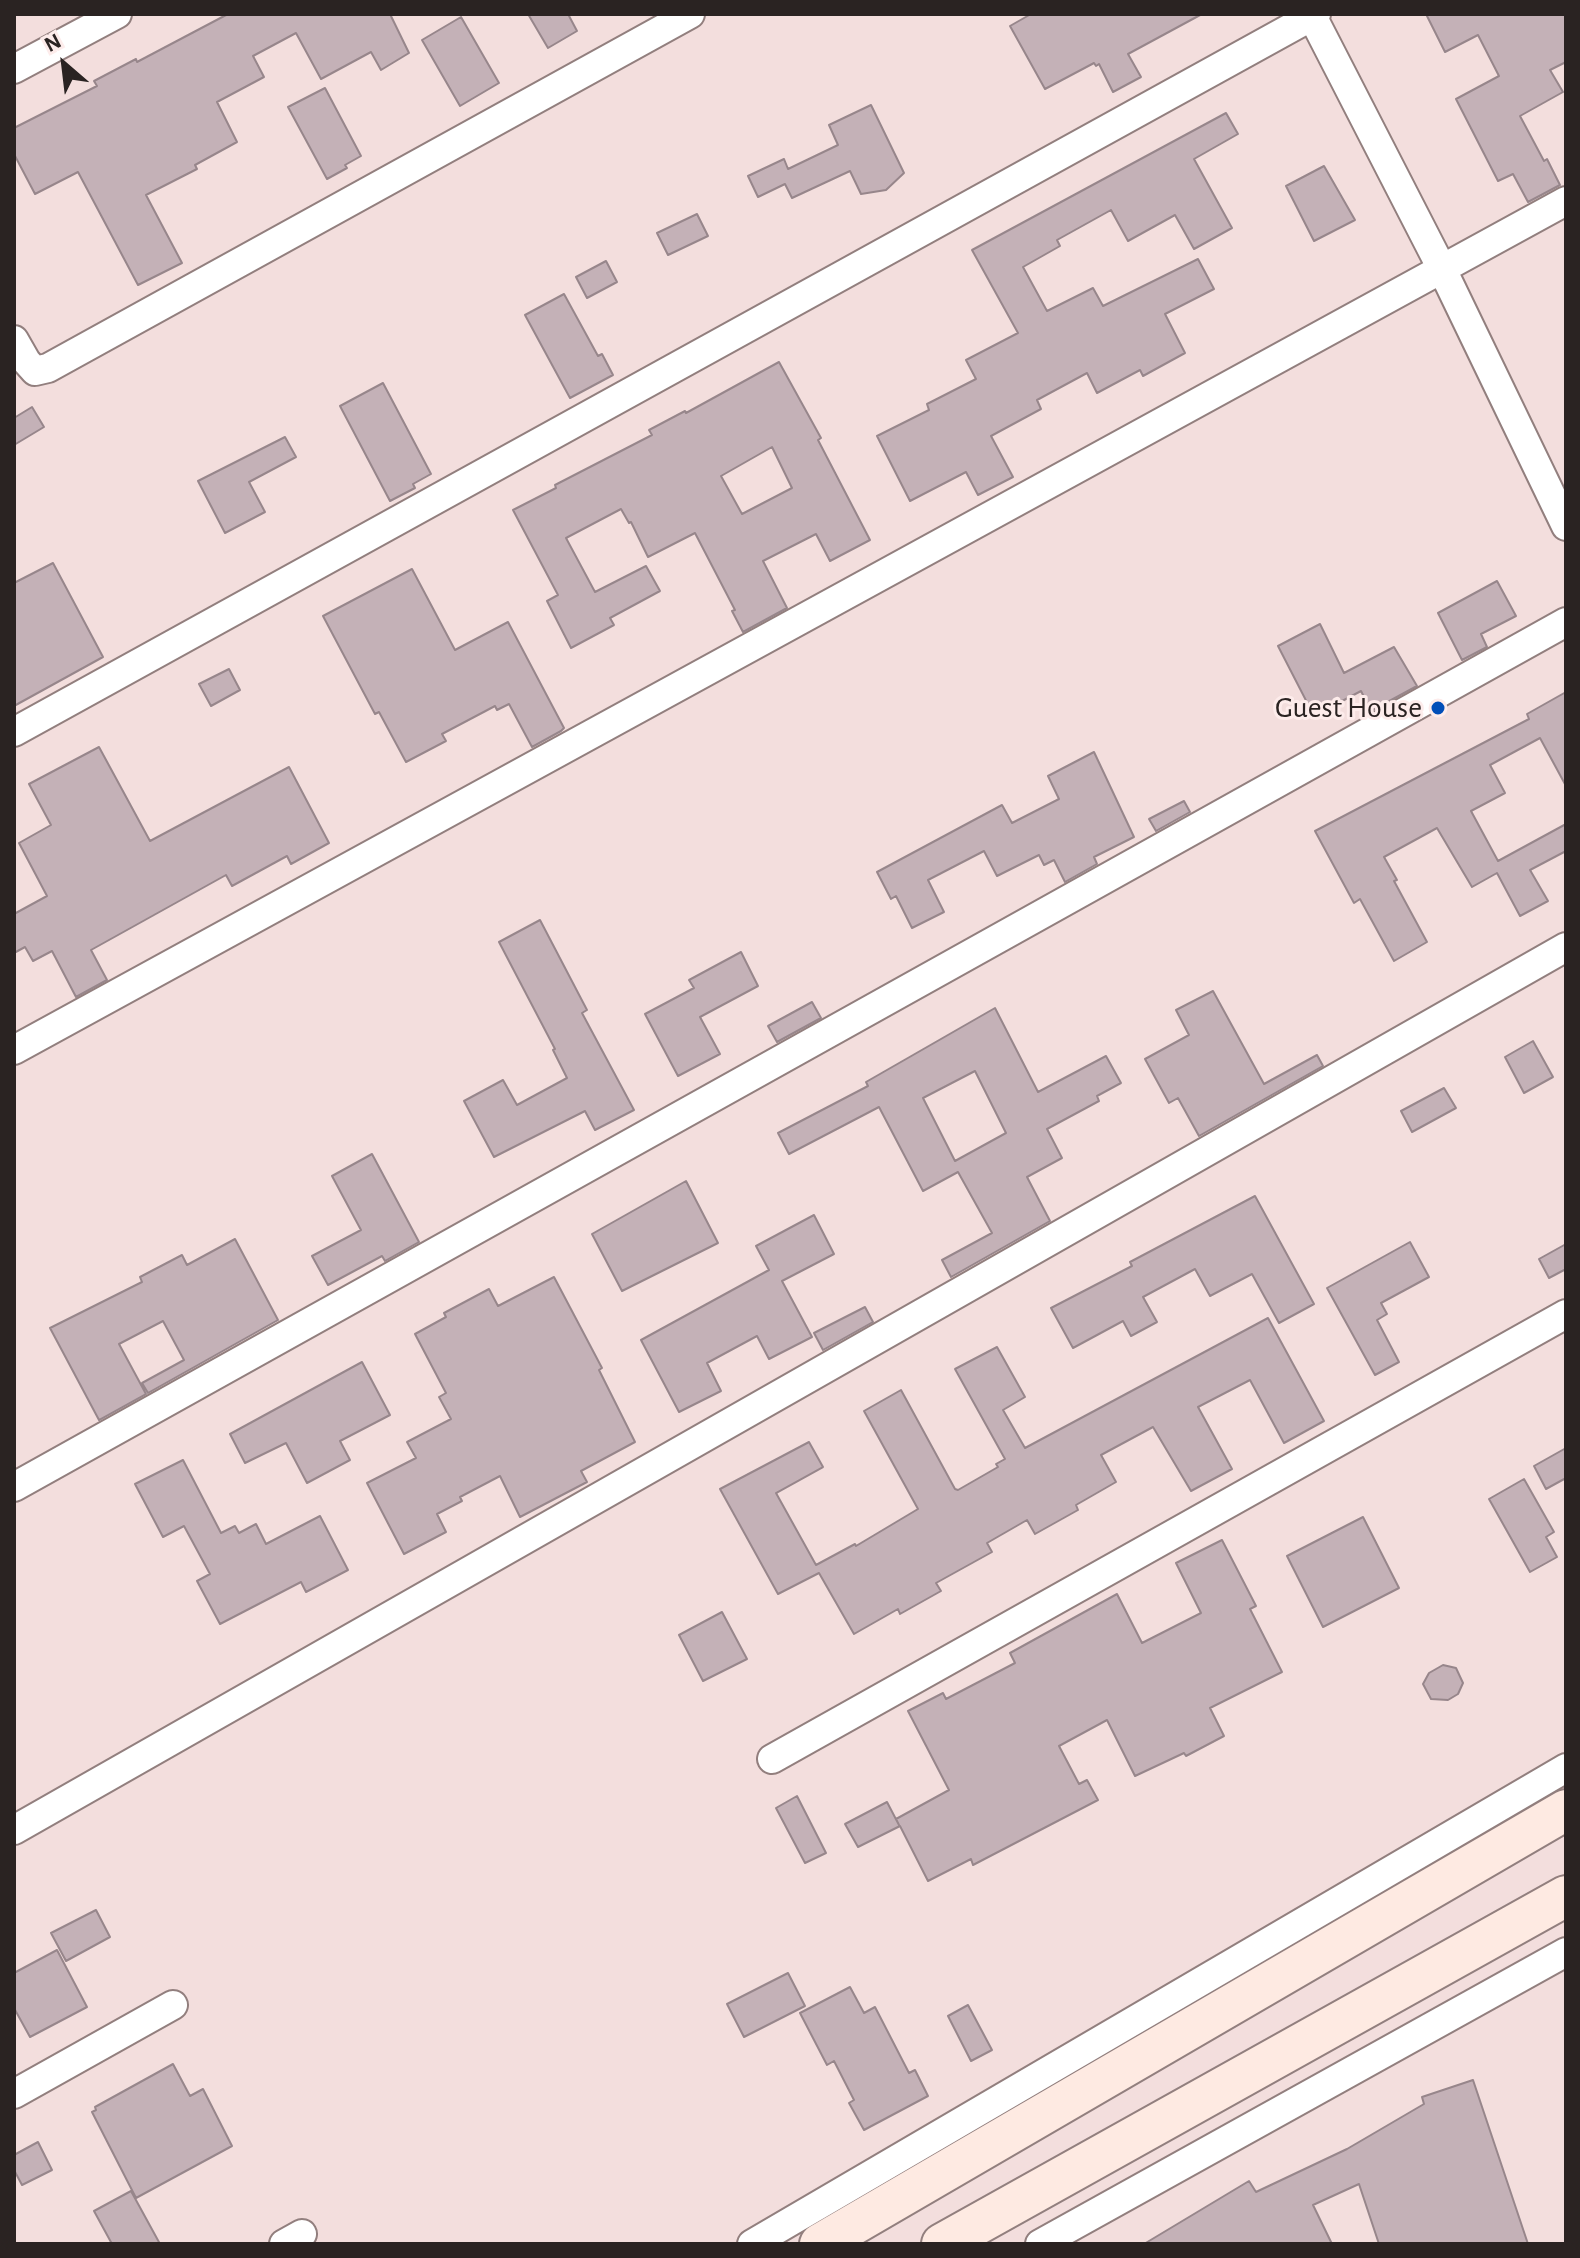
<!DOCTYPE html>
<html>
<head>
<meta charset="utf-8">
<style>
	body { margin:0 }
	#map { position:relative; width:1580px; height:2258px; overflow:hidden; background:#f3dedd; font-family:"Alegreya Sans",sans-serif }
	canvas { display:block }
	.frame { position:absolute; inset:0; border:16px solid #2a2322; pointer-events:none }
	.north { position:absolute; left:24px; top:24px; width:80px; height:80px; -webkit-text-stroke:6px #fdeceb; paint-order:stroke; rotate:332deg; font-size:22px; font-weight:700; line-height:32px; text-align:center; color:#2a2322 }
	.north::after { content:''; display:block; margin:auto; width:28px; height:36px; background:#2a2322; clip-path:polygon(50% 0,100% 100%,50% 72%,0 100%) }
</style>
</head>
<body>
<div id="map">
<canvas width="1580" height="2258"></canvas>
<div class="frame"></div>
<div class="north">N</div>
</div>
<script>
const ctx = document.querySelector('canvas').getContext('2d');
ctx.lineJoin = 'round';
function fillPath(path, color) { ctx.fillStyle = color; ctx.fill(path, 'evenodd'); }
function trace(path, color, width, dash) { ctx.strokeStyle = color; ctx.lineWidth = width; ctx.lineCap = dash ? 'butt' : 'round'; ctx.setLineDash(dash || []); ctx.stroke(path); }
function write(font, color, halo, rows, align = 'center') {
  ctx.font = font + ' "Alegreya Sans",sans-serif'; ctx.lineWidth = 6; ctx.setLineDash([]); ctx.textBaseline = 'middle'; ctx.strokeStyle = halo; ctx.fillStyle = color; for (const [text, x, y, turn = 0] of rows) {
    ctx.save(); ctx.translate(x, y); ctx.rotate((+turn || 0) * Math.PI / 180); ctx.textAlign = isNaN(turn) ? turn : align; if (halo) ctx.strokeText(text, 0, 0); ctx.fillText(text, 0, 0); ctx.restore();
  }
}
const building = new Path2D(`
	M228,14H390L409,53L381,70L371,52L321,79L296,33L253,56L264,77L217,102L237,142L195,165L197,169L146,195L182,263L138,285L78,172L35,194L14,154V128L97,86L94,81L136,59L137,62Z
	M528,14H568L577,31L548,48Z
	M1031,14H1202L1128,54L1141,77L1113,92L1099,64L1096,66L1094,63L1045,89L1010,26Z
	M1426,14H1566V62L1550,70L1563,92L1520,116L1544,161L1547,159L1560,185L1528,202L1513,174L1498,181L1456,99L1499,76L1478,35L1445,52Z
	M461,17L499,83L460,106L422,40Z
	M325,88L361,156L345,165L347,168L327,179L288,107Z
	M871,105L904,173L886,190L861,194L850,171L792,198L785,184L758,197L748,176L784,159L788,169L838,145L829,125Z
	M1226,113L1238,134L1194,159L1232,228L1194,249L1175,215L1128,241L1111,210L1057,240L1060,246L1023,267L1047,311L1093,288L1103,306L1198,259L1214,289L1165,314L1185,353L1143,376L1140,370L1097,393L1087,373L1037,400L1041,409L991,436L1013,477L978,495L966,472L910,501L877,436L929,410L927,404L976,379L966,360L1018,333L972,250Z
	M1324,166L1355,220L1314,241L1286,186Z
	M697,214L708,236L668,255L657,233Z
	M606,261L617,282L587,298L576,277Z
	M564,294L598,356L602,354L613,375L570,398L525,315Z
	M779,362L821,438L818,440L870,540L830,561L816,534L763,561L787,608L743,632L732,611L735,610L695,533L648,557L631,522L629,523L621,509L566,538L595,592L646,566L660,591L610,618L614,625L571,648L547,601L558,595L513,510L556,488L555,485L652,435L649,430L685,411L686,413ZM772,447L792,488L742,514L721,476Z
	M383,383L431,474L413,484L415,488L390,501L340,406Z
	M32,407L44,427L14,445V418Z
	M285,437L296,457L249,482L265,512L225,533L198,481Z
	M53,563L103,657L14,706V583Z
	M412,569L455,650L508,622L564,728L561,731L532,747L509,704L497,710L495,706L442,734L446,741L406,762L379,712L375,714L323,616Z
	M1497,581L1516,616L1481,634L1487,647L1462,660L1438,613Z
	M1320,624L1344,673L1394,647L1417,686L1371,711L1361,691L1314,716L1278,646Z
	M229,669L240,690L211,706L199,684Z
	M1566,692V786L1540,738L1490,765L1505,793L1471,811L1498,861L1566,824V851L1530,870L1548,901L1520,916L1497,873L1472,887L1437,828L1384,857L1397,880L1394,881L1427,942L1394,961L1360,899L1354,903L1315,831L1529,719L1527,714Z
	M99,747L150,841L289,767L329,843L291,864L287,856L232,886L226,875L91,950L107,980L76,997L52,951L33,961L25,947L14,953V914L47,896L19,843L51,825L29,784Z
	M1094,752L1134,837L1094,857L1097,864L1065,882L1054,860L1044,865L1039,855L997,876L984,851L928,880L944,912L912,928L896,896L891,899L877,872L1002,805L1012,823L1059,799L1048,776Z
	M1184,801L1190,812L1156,831L1149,819Z
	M540,920L587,1010L582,1013L634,1110L595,1130L585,1111L494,1157L464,1101L503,1080L517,1105L567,1078L553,1050L555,1049L499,942Z
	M741,952L758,986L700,1017L720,1054L678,1076L645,1014L694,988L689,980Z
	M1213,991L1264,1084L1317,1055L1323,1066L1199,1136L1178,1098L1169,1103L1145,1059L1189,1035L1176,1010Z
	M812,1002L821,1018L777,1042L768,1026Z
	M995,1008L1038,1092L1106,1056L1121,1083L1097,1096L1099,1101L1047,1129L1062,1158L1027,1177L1050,1221L951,1277L942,1260L992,1233L958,1172L923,1191L879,1107L789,1154L778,1133L868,1086L866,1082ZM975,1071L1006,1133L955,1161L923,1098Z
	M1533,1041L1553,1077L1524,1093L1505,1057Z
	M1444,1088L1456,1108L1412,1132L1401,1111Z
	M372,1154L419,1242L385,1261L382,1256L328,1285L312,1256L361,1230L332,1176Z
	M686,1181L718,1243L622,1291L592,1234Z
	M1255,1196L1314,1304L1279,1323L1252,1274L1210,1296L1195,1269L1143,1297L1157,1322L1131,1336L1123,1321L1073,1348L1051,1308L1132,1266L1130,1262Z
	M814,1215L834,1254L782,1281L812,1337L769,1359L757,1336L707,1363L721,1391L679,1412L641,1340L769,1270L756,1246Z
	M235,1239L278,1320L148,1393L142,1383L184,1360L163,1321L119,1344L146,1394L99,1420L50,1328L142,1282L140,1277L182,1255L187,1265Z
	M1410,1242L1429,1277L1381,1303L1387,1314L1377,1320L1399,1362L1375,1375L1327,1288Z
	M1566,1244V1269L1549,1278L1539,1259Z
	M554,1277L602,1368L599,1370L635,1442L581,1471L587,1482L520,1517L500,1476L460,1497L462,1501L437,1514L446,1532L404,1554L367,1483L416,1458L407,1442L451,1419L439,1397L446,1393L415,1334L446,1317L444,1313L489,1289L498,1306Z
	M865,1307L873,1322L823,1350L814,1333Z
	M1268,1318L1324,1421L1284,1443L1250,1380L1198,1407L1232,1469L1191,1491L1153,1427L1101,1455L1116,1482L1076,1505L1078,1510L1035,1534L1027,1520L987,1543L992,1552L936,1583L941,1591L900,1614L898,1609L854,1634L819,1573L778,1594L720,1489L809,1442L823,1467L776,1493L816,1565L855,1544L856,1546L918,1509L864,1411L901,1390L955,1489L958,1490L998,1467L996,1464L1005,1459L955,1369L997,1347L1025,1397L1003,1410L1025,1448Z
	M362,1362L390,1415L340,1441L350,1460L307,1483L286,1443L245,1463L230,1434Z
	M1566,1448V1478L1546,1489L1534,1466Z
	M183,1460L221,1533L235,1526L239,1533L256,1524L266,1544L320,1516L348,1570L306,1592L301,1582L220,1624L197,1581L210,1574L184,1526L163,1537L135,1484Z
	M1524,1479L1554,1532L1546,1537L1557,1557L1530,1572L1489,1499Z
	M1363,1517L1399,1588L1323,1627L1287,1556Z
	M1222,1540L1256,1606L1250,1609L1282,1672L1210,1708L1224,1736L1186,1756L1184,1753L1135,1776L1107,1720L1059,1746L1079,1784L1087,1780L1098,1800L973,1865L971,1859L928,1881L900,1826L858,1847L845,1824L887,1802L899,1825L896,1819L949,1790L908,1711L943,1693L946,1699L1015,1663L1010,1653L1117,1594L1142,1643L1201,1613L1176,1563Z
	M722,1612L747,1659L703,1681L679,1635Z
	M1443,1665L1456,1668L1463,1683L1458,1694L1448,1700L1431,1699L1423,1684L1429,1673Z
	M797,1796L826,1853L805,1863L776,1808Z
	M96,1910L110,1937L66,1961L51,1933Z
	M57,1950L87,2007L30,2037L14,2008V1973Z
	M788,1973L805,2006L744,2037L727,2004Z
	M850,1987L864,2013L875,2007L909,2073L915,2070L928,2096L864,2130L849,2103L854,2100L834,2061L827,2065L800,2013Z
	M968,2005L992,2050L971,2061L948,2016Z
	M173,2064L190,2096L203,2089L232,2146L136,2198L92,2112L96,2110L95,2107Z
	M1473,2080L1528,2244H1379L1359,2184L1313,2205L1332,2244H1144L1249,2181L1256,2192L1347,2149L1424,2104L1422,2097Z
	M38,2142L52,2170L22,2185L14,2170V2155Z
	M131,2191L160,2244H112L94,2211Z`);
const minor = new Path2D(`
	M1311,14L1442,269L1566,526
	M14,69L117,14
	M14,340L26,361L35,371L48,368L690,14
	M14,732L1316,14
	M14,1050L1566,201
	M14,1487L1566,622
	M772,1759L1566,1314
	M14,1830L1566,947
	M14,2094L173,2005
	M284,2244L302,2234
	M752,2244L1566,1768
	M1040,2244L1566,1952`);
const secondary = new Path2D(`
	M820,2244L1566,1810
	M942,2244L1566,1896`);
const markers = [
	[1438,708,8,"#014eb8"]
];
const poiNames = [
	["Guest House",1422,708]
];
fillPath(building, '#c4b1b7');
trace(building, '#97868b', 2);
trace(minor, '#927f7e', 32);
trace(secondary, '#927f7e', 44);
trace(minor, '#fff', 28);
trace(secondary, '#feeae2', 40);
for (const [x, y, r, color] of markers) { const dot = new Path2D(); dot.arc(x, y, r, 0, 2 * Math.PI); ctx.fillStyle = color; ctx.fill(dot); trace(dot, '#fdeceb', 3); }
write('30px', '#2a2322', '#fdeceb', poiNames, 'right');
</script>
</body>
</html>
